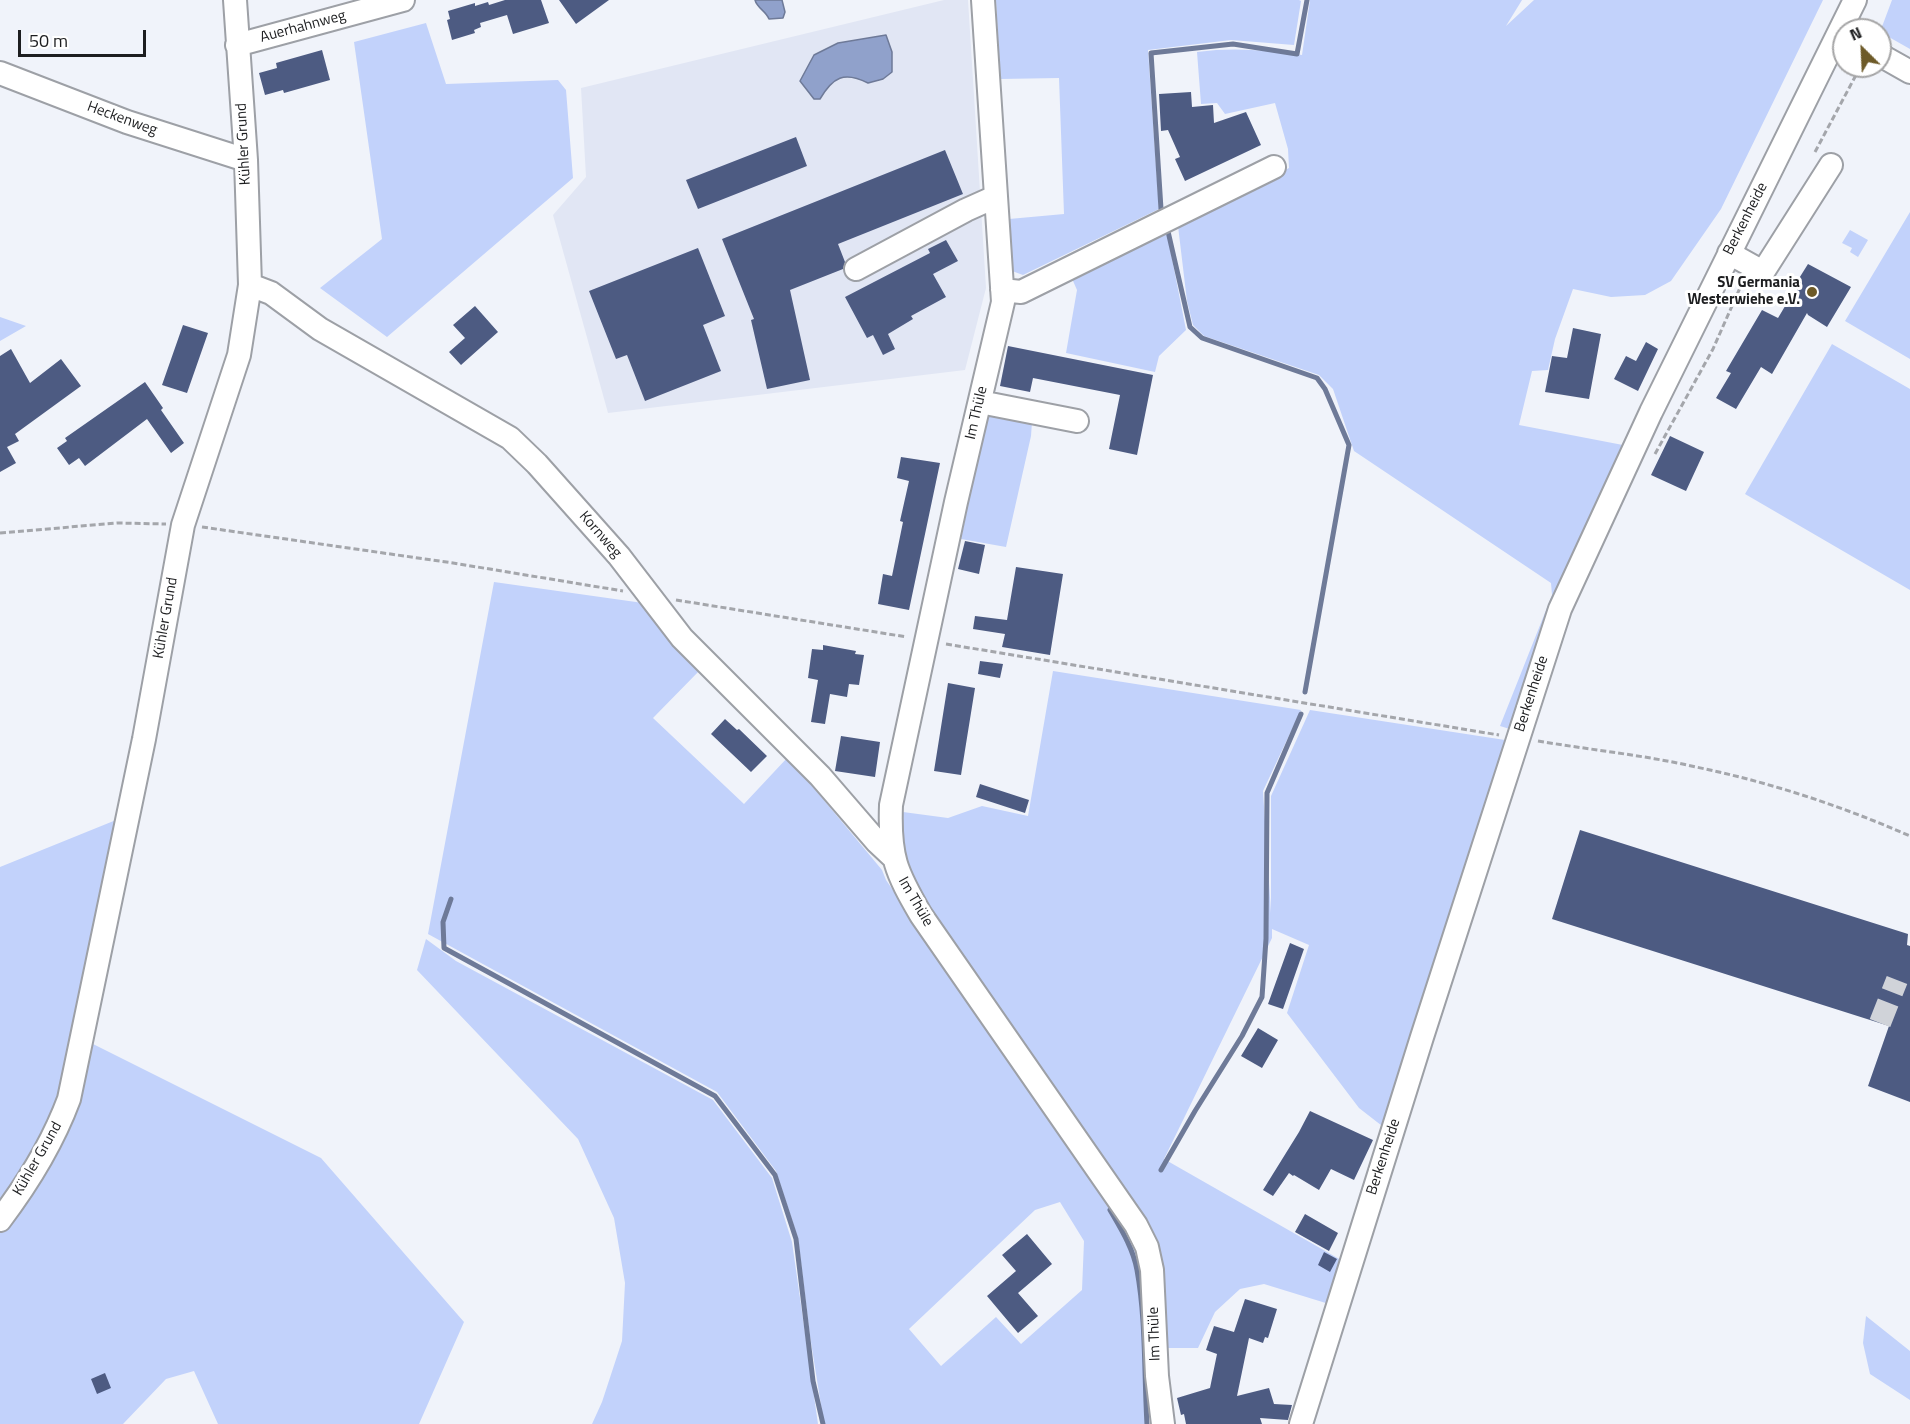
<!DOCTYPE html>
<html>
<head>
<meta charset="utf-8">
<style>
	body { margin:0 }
	#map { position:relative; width:1910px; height:1424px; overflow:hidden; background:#f0f3fa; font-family:"Titillium Web",sans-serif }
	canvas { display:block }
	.north { position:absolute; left:1832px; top:18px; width:60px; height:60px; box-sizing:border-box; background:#fff; border:2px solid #a5a5a6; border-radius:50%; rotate:336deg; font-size:16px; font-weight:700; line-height:24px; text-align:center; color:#1d1e20 }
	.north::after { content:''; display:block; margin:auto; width:21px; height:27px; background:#6d5a28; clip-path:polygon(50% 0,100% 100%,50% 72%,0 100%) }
	.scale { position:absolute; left:18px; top:30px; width:128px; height:27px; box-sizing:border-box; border:3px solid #1d1e20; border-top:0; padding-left:8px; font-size:18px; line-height:21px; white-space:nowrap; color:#1d1e20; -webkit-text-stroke:4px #fff; paint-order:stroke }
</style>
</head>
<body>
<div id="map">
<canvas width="1910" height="1424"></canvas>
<div class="north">N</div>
<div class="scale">50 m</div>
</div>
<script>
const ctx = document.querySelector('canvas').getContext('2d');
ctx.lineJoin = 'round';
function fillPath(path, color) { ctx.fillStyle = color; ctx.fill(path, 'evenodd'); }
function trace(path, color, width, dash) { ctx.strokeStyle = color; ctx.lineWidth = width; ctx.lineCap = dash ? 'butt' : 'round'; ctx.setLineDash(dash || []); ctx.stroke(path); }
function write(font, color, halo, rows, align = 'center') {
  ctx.font = font + ' "Titillium Web",sans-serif'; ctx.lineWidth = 6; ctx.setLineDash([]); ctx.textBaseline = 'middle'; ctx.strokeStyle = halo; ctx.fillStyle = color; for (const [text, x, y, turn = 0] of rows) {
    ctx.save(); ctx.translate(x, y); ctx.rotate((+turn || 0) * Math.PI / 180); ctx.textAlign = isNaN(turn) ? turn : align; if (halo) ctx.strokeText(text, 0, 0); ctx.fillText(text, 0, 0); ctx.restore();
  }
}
const built = new Path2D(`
	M944,0H968L986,288L965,370L608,413L553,215L586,177L581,88Z`);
const green = new Path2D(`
	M996,0H1299L1301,1L1294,45L1231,40L1148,50L1159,209L1023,275L1012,271L1009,219L1064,214L1059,78L1000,79Z
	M1310,0H1522L1506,26L1534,0H1823L1721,209L1671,281L1645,295L1611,297L1573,289L1555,339L1548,370L1532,371L1519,425L1628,446L1513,730L1500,726L1552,595L1551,583L1354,451L1333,389L1319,375L1204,336L1193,325L1187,301L1178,226L1289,168L1288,149L1275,103L1225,114L1217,103L1201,104L1197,52C1233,47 1266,50 1302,55Z
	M1892,0H1910V49L1880,32Z
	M426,23L446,84L558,80L566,90L573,178L387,337L320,288L382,239L354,42Z
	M1910,212V359L1845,321Z
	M1166,228L1186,330L1159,356L1155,372L1066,353L1077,290L1070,274Z
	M1850,230L1868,240L1858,257L1850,252L1852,248L1842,243Z
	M0,317L26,326L0,341Z
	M1832,344L1910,389V590L1745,494Z
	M986,416L1032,422L1031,436L1006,547L961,539Z
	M494,582L643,603L701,669L653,718L744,804L788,757L882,870L886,880L1090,1179L1118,1214L1139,1254L1144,1291L1148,1424H824L810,1336L798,1238L776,1171L717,1092L428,934ZM1060,1202L1084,1241L1082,1290L1021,1344L996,1317L941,1366L909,1329L1035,1210Z
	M1053,671L1301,710L1263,791L1271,913V796L1310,710L1505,740L1509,747L1386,1129L1359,1108L1287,1013L1309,945L1272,929V938L1164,1159L1341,1260L1329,1304L1264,1284L1240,1289L1215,1312L1198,1348H1164L1133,1203L919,890C903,860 898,847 903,812L948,818L982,806L1028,816Z
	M121,818L94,1023L93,1044L321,1158L464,1322L419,1424H218L194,1371L166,1379L123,1424H0V867Z
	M426,939L456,961L713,1100L772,1178L792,1242L818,1424H592L602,1402L622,1341L625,1283L614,1218L578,1139L417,970Z
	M1866,1316L1910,1351V1400L1870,1374L1863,1343Z`);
const water = new Path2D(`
	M755,0H782L785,12L783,18L769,19C766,11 757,8 755,0Z
	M886,35L892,52V72L883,79L868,83C844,71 833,77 820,99H814L800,81L814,55L838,43Z`);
const stream = new Path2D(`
	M1161,209L1151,53L1233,44L1297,54L1307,0
	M1167,227L1190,327L1202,338L1317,378L1325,389L1349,445L1305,692
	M451,899L443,922L444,948L715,1096L775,1175L796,1239L813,1381L823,1424
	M1161,1170L1195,1111L1242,1036L1262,997L1266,939L1267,793L1301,714
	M1110,1210C1121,1229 1133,1248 1137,1270C1146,1319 1144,1374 1147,1424`);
const building = new Path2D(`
	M505,0H541L549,23L513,34L507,15L480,23L481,27L474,30L475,33L452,40L447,20L450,19L448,11L475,3V6L488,2L489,5Z
	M559,0H609L576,24Z
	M322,50L330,80L284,93L283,90L265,95L259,73L277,68L276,63Z
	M1191,92L1192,107L1213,105L1214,123L1246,112L1261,145L1185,181L1175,159L1180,157L1168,130L1161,131L1159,94Z
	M796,137L807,166L698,209L686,180Z
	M945,150L963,194L838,244L845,262L843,269L790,290L810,380L767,389L751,320L754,319L722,239Z
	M946,240L958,261L933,274L946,297L911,316L913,319L888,334L895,349L883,355L873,335L867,338L845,297L930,253L928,249Z
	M698,248L725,316L703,325L721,371L645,401L627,355L616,359L589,291Z
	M1808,264L1851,287L1827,327L1808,315L1807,313L1772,374L1761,367L1736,409L1716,398L1731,373L1726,371L1762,310L1778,318L1800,281L1798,280Z
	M475,306L498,332L461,365L449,352L465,338L453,325Z
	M183,325L208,333L187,393L162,385Z
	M1573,328L1601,334L1589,399L1545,392L1552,356L1567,358Z
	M1646,342L1658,349L1638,391L1614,379L1626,356L1636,361Z
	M1008,346L1153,375L1137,455L1109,449L1120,395L1033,378L1030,392L1000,386Z
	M11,349L30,383L61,359L81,386L15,434L19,441L7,447L16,463L0,472V356Z
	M145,382L163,408L161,410L184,443L171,453L147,419L85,466L79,458L69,465L57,448L67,441L65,438Z
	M1670,436L1704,452L1686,491L1651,475Z
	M901,457L940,463L909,610L878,604L883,574L892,576L903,522L900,521L909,481L897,478Z
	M965,541L985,545L979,574L958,569Z
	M1016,567L1063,574L1050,655L1002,647L1005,634L973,629L975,616L1007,620Z
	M823,645L856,651L855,654L864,655L859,685L849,684L847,697L830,694L825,724L811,722L818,680L808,678L812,649L823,650Z
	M980,661L1003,664L1000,678L978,674Z
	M948,683L975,688L961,775L934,771Z
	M725,719L737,730L739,729L767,756L751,772L711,734Z
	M841,736L880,742L875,777L835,771Z
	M980,784L1029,800L1025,813L976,797Z
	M1580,830L1908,934L1907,945L1910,946V1102L1868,1086L1889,1026L1552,919Z
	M1290,943L1304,949L1283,1009L1268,1004Z
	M1258,1028L1278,1040L1262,1068L1241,1056Z
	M1310,1111L1373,1140L1354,1180L1331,1169L1319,1190L1294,1175L1293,1176L1289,1173L1273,1196L1263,1190L1299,1132Z
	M1305,1214L1338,1233L1329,1251L1295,1232Z
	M1027,1234L1052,1264L1018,1293L1038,1316L1018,1333L987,1296L1016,1271L1002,1255Z
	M1324,1252L1337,1259L1330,1272L1318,1265Z
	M1245,1299L1277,1309L1268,1338L1265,1337L1263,1343L1249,1338L1237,1396L1269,1388L1274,1404L1292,1405L1288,1420L1260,1418L1262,1424H1186L1184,1414L1181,1415L1177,1398L1210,1388L1217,1354L1206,1350L1214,1326L1234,1332Z
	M105,1373L111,1388L97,1394L91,1379Z`);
const minorTunnel = new Path2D(`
	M1880,1023L1897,980`);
const path = new Path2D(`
	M1815,152L1856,75L1859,66
	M1655,454L1713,349L1743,281
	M202,527L453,563L623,591
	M0,533L117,523L166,524
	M676,600L907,637
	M946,644L1499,735
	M1538,741C1591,750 1644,755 1696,767C1769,782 1842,806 1910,836`);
const minor = new Path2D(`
	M983,0L1003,302L956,502L891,805C889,857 896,872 921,915L1136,1225L1147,1247L1152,1270L1157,1376L1163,1424
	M237,45L403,0
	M1880,55L1910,72
	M0,73L127,122L246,160
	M1729,253L1763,272L1831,165
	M856,269L966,210L995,197
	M250,285L271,293L320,329L510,438L537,464L619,556L682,638L820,776L877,842L893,857
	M1002,290L1021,292L1274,167
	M980,402L1077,421
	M0,1220C28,1183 53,1142 69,1099L144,739L183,525L239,355L250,285L246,160L235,0
	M1301,1424L1422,1037L1560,609L1651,412L1855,0`);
const markers = [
	[1812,292,6,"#6d5a28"]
];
const streetNames = [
	["Auerhahnweg",303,27,-15],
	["Heckenweg",122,119,20],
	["Kühler Grund",244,144,-93],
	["Berkenheide",1746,219,-63],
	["Im Thüle",977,413,-77],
	["Kornweg",600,535,49],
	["Kühler Grund",166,618,-80],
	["Berkenheide",1532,694,-72],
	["Im Thüle",915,902,60],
	["Berkenheide",1384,1157,-72],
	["Kühler Grund",38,1159,-60],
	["Im Thüle",1155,1334,-92]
];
const poiNames = [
	["SV Germania",1800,283],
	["Westerwiehe e.V.",1800,300]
];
fillPath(built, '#e1e6f4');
fillPath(green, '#c2d2fb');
fillPath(water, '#90a1cb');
trace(water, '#6e7a98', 1.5);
trace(stream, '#6e7a98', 5);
fillPath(building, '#4d5b82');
trace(minorTunnel, '#d0d3d9', 22, [22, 11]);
trace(minor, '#9da0a6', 26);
trace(path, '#a4a6ab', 3, [6, 3]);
trace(minor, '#fff', 22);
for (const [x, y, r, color] of markers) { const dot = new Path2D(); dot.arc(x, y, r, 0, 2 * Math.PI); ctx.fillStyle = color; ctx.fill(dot); trace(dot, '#fff', 2); }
write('15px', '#1d1e20', '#fff', streetNames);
write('bold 15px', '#1d1e20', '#fff', poiNames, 'right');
</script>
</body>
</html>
